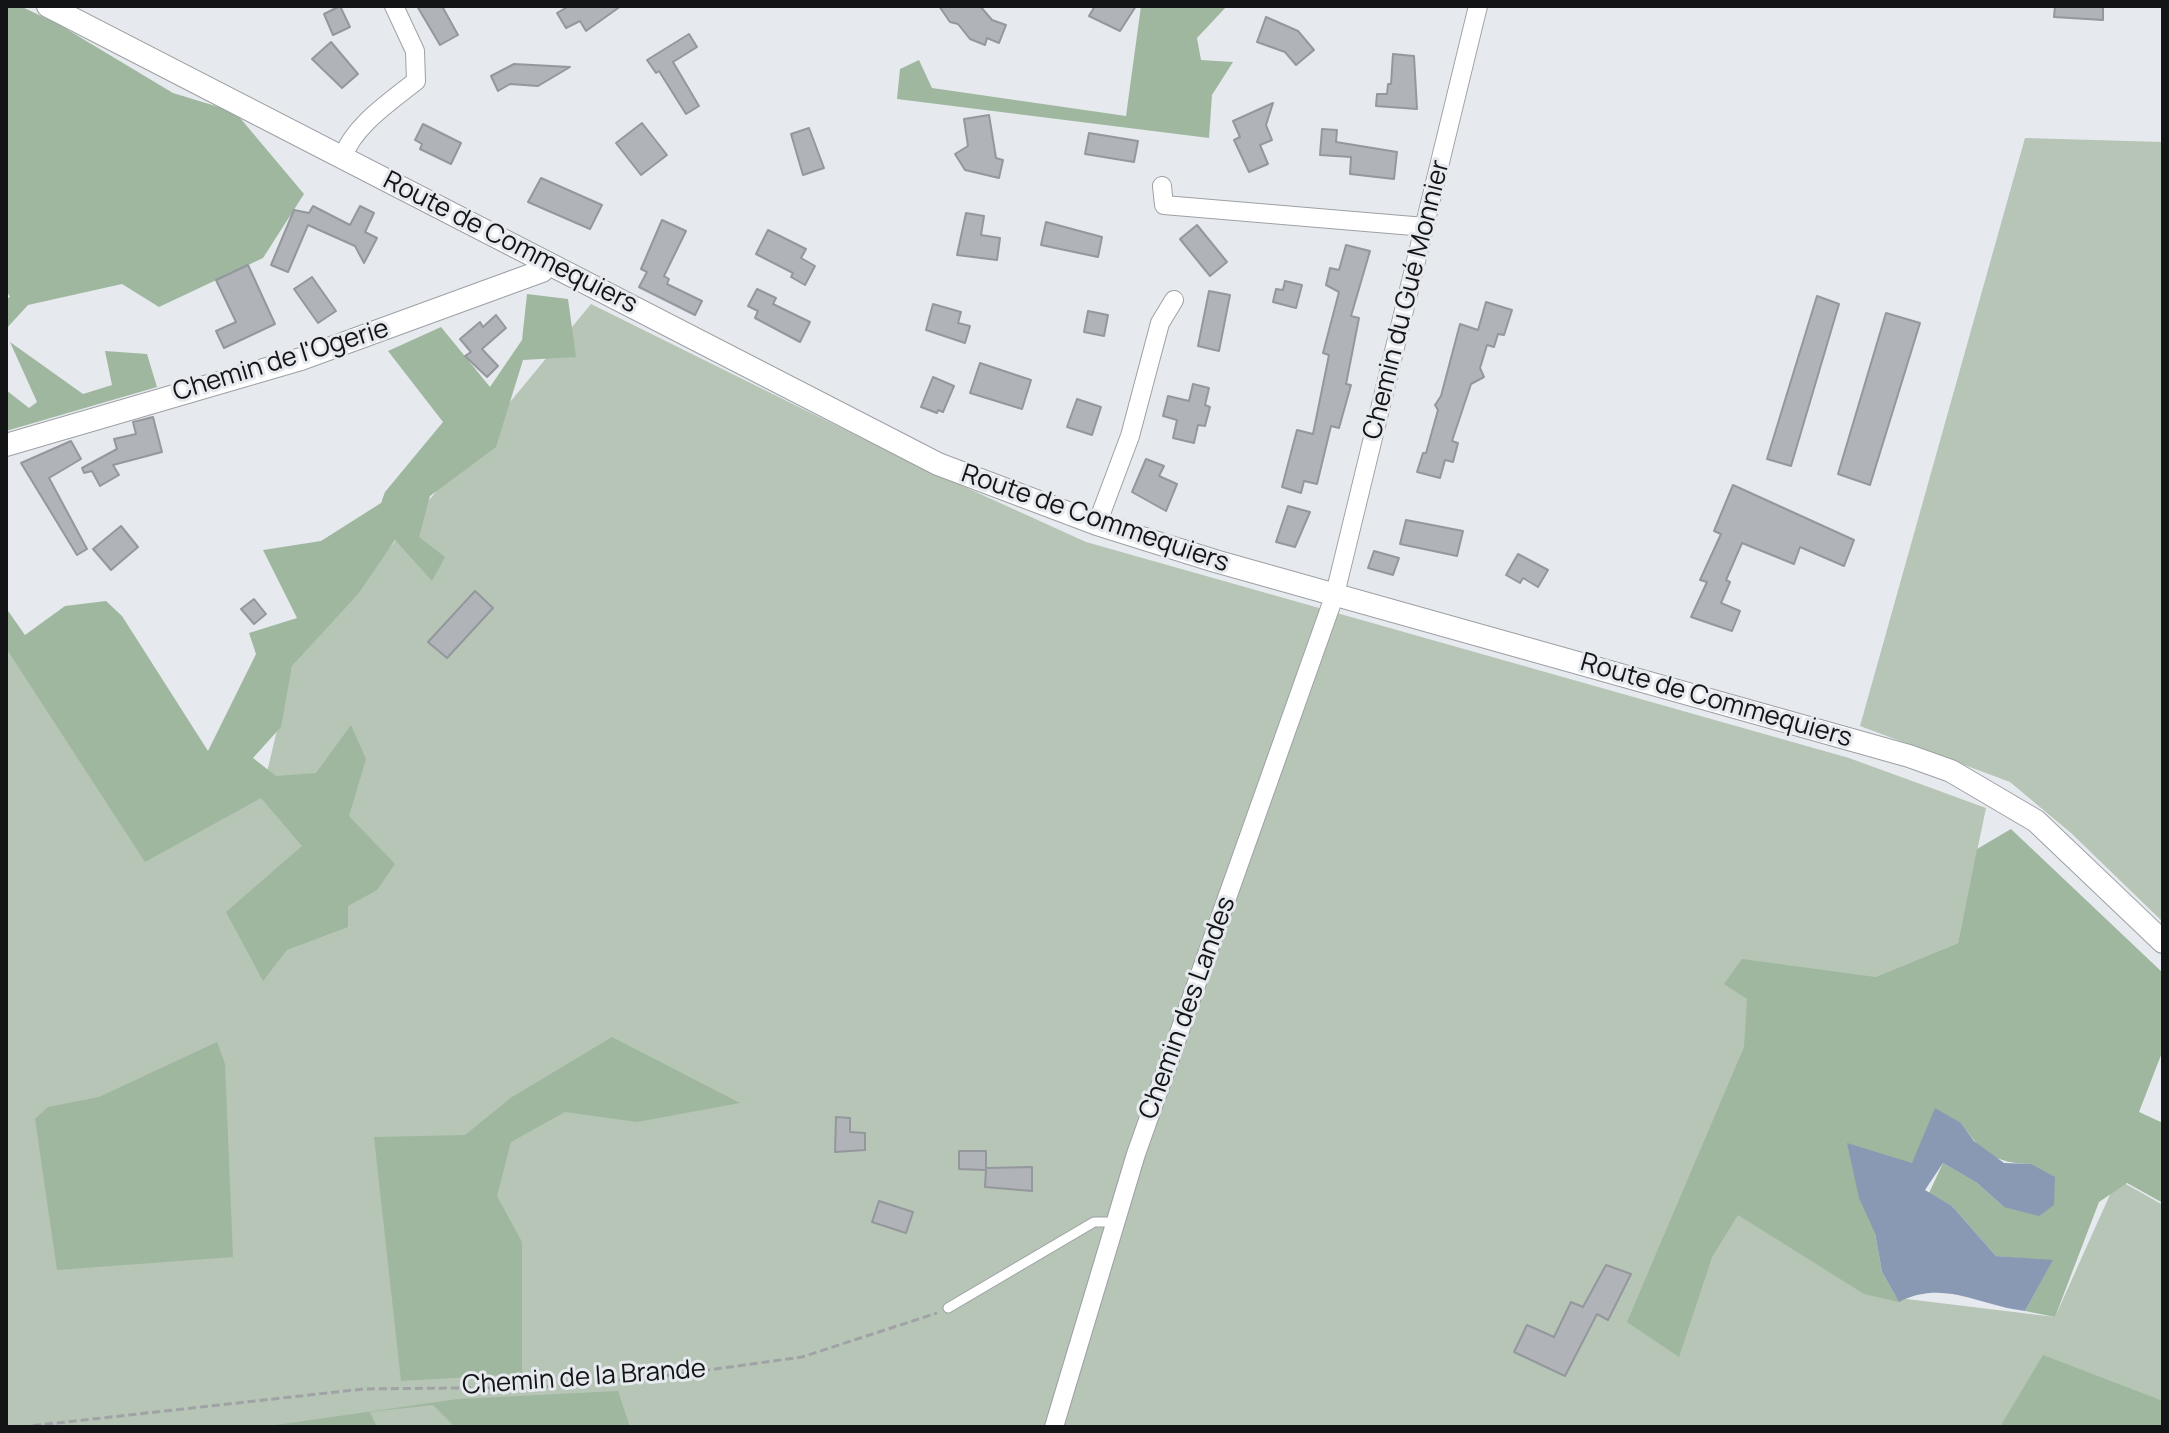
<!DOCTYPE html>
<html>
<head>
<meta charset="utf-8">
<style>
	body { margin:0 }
	#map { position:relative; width:2169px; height:1433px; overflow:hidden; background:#e6e9ee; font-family:Manrope,sans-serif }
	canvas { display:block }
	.frame { position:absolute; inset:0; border:8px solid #131415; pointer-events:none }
</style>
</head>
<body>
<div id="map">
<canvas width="2169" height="1433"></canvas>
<div class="frame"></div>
</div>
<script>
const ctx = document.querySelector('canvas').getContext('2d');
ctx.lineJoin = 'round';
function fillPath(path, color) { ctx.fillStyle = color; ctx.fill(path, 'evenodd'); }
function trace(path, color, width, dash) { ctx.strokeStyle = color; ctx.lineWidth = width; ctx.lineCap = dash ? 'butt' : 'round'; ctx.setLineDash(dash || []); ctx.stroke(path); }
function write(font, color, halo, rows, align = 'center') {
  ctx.font = font + ' Manrope,sans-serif'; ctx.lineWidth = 6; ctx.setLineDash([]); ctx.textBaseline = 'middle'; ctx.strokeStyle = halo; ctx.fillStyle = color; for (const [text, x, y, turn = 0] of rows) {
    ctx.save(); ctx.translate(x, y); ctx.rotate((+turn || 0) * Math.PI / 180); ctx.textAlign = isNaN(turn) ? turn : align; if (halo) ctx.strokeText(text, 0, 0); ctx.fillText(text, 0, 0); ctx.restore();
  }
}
const green = new Path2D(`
	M2025,138L2163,142V922L2071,833L2010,782L1860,726Z
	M591,304L912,463L1086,542L1849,758L1986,808L1958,943L1875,977L1738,1214L1865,1294L2055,1317L2117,1179L2163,1205V1407L2002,1427H6V646L261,798L292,666Z`);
const forest = new Path2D(`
	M6,6H20L58,24L173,93L235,112L304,194L263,258L159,307L122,284L28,305L6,329V299L10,297L6,290Z
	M1141,6H1227L1197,38L1201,60L1233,62L1212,95L1209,138L897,99L900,69L919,60L932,88L1126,116Z
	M527,294L568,299L576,357L523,360L496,447L430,496L419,537L445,557L432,581L395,540L358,594L292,666L281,727L253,758L276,776L316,773L351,725L366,759L349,816L395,864L377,890L348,906V927L287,950L263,981L226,912L302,846L261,798L145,862L6,648V608L25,635L65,606L106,601L122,616L208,751L256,654L249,633L297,618L263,550L321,541L381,503L385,492L443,422L388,351L441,327L490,387L522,340Z
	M10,342L83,394L112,385L105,351L147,354L157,387L6,431V390L29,408L37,402Z
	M2011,829L2163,973V1050L2139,1112L2163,1123V1203L2127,1183L2099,1202L2055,1317L2025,1311L2052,1261L1996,1256L1952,1206L1929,1193L1943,1163L1977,1183L2004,1207L2031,1164C1994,1163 1982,1153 1961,1123L1912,1163L1875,1233L1882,1272L1899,1302L1864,1294L1738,1215L1712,1257L1679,1357L1627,1322L1744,1047L1747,999L1724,984L1742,959L1875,977L1958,943L1977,849Z
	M612,1037L740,1103L637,1122L565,1112L511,1142L497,1196L522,1242V1374L401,1381L374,1137L465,1135L512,1097Z
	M217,1042L225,1064L233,1257L57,1270L35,1119L48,1107L99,1097Z
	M2043,1355L2163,1401V1427H2000Z
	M618,1391L630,1427H455L433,1405L370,1412L377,1427H262L458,1399Z`);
const water = new Path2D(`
	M1935,1108L1961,1123L1974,1141L2004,1163L2031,1164L2055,1177L2054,1205L2039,1216L2004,1207L1977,1183L1943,1163L1925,1190L1952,1206L1996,1256L2053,1260L2025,1311C1979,1306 1944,1279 1899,1302L1882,1272L1875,1233L1859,1198L1847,1143L1912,1163Z`);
const building = new Path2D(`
	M340,6L350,27L333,35L324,14Z
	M417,6H442L458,35L440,45Z
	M569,6H621L586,31L580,21L566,28L557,13Z
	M939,6H980L992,20L1006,25L999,43L987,38L985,45L970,39L958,24L950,22Z
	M1095,6H1136L1120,31L1089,16Z
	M2055,6H2103V20L2054,17Z
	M1266,17L1298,31L1314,50L1296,65L1285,52L1257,42Z
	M689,34L697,47L673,62L699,106L686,114L659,71L656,73L647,60Z
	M331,42L358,74L342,88L312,59Z
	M1393,54L1414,56L1417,109L1376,106L1377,94H1387L1388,84H1391Z
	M514,64L570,67L538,86L510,84L498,91L491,76Z
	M1273,103L1266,125L1272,140L1260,145L1268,164L1249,172L1234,140L1240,137L1233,121Z
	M989,115L996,158L1003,160L999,178L965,170L955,154L968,146L964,119Z
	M642,123L667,155L641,175L616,143Z
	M423,124L461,143L451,164L420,149L422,144L415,140Z
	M809,128L824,168L803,175L791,134Z
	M1322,129L1337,130L1336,142L1397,152L1394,179L1350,174L1351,157L1320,155Z
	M1089,133L1138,141L1134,162L1085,154Z
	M541,178L602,205L590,229L528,202Z
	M313,206L350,225L360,206L374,213L365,232L377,238L364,263L355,246L308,225L288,272L271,265L294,210L309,213Z
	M966,213L984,216L981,235L1000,238L997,260L957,255Z
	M662,220L686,231L664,276L669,279L667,284L702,301L695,315L639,287L647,272L641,269Z
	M1046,222L1102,237L1098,257L1041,245Z
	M1197,225L1227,262L1210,276L1180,239Z
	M768,230L806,249L801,258L815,266L805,285L791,277L793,273L756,254Z
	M1346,245L1370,251L1351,316L1359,318L1346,384L1351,385L1339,428L1331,426L1317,484L1304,481L1301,493L1282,487L1297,430L1313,434L1329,355L1323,353L1339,292L1326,285L1330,268L1339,270Z
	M248,265L275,324L224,348L216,331L236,322L216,280Z
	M312,277L336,311L318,323L294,289Z
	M1285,281L1302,285L1296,308L1273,302L1276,289L1283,290Z
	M757,289L776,298L773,304L810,322L800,342L755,318L758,311L748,306Z
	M1209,291L1230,295L1219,351L1198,346Z
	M1817,296L1839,304L1791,466L1767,459Z
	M1486,302L1512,310L1504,335L1498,334L1494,347L1487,345L1480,368L1484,377L1471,384L1452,441L1458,443L1453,462L1445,460L1440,478L1417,472L1423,453H1426L1438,410L1435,405L1441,396L1460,324L1478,330Z
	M933,304L961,312L958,323L970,326L965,343L926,330Z
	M1088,311L1108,315L1104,336L1084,332Z
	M1886,313L1920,323L1870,485L1838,474Z
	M496,315L506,328L482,349L498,366L487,377L465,356L471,352L460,339L480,322L483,327Z
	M980,363L1031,380L1022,409L970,393Z
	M933,377L954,386L943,412L938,410L937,413L921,407Z
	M1193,384L1209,388L1205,405L1210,407L1205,426L1198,425L1194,443L1173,438L1177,420L1163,416L1168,396L1189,401Z
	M1077,399L1101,407L1092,435L1067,427Z
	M153,417L162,452L113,465L119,475L100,486L92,471L84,473L82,468L117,449L114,439L136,434L133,422Z
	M71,441L81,459L49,478L87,549L77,555L21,463Z
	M1146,459L1164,466L1159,476L1177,484L1166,511L1132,492Z
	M1733,485L1854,540L1844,566L1800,547L1794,564L1742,543L1726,580L1730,582L1721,603L1740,611L1732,631L1691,617L1707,582L1700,580L1721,534L1714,531Z
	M1288,506L1310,512L1295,547L1276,542Z
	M1406,520L1463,531L1457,556L1400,544Z
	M121,526L138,547L111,570L93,549Z
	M1374,551L1399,558L1393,575L1368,568Z
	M1518,554L1548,570L1538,587L1523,578L1520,583L1506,575Z
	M475,591L493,608L447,658L428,642Z
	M254,599L266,614L254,624L241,609Z
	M836,1117L850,1118V1132L865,1133V1150L835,1152Z
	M959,1151H986V1168L1032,1167V1191L985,1187L986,1170L959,1169Z
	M879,1201L913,1212L906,1233L872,1222Z
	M1606,1265L1631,1274L1608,1320L1597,1314L1565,1376L1514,1352L1527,1325L1554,1337L1571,1302L1583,1307Z`);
const path = new Path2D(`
	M21,1427L363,1389L545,1387L672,1375L802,1357L937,1313`);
const service = new Path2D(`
	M948,1308L1094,1222H1116`);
const minor = new Path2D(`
	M343,157C353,126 391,101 416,81L415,51L394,6
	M1162,186L1164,205L1425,227
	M1097,524L1130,436L1160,323L1174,300
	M1054,1427L1136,1154L1335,594L1478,6`);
const tertiary = new Path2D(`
	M48,6L938,464L1097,524L1215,561L1909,756L1951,771L2036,821L2163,942
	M6,445L301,359L542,271L549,264`);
const streetNames = [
	["Route de Commequiers",510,243,27],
	["Chemin du Gué Monnier",1407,300,-76],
	["Chemin de l'Ogerie",281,361,-17],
	["Route de Commequiers",1095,519,19],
	["Route de Commequiers",1716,701,16],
	["Chemin des Landes",1188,1008,-70],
	["Chemin de la Brande",584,1378,-4]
];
fillPath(green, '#b6c5b6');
fillPath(forest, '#9fb79f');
fillPath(water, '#8a99b3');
fillPath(building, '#b0b3b8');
trace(building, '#94979c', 2);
trace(service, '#9da0a4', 11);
trace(minor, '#9da0a4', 20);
trace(tertiary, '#9da0a4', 24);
trace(path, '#a0a2a6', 3, [8, 4]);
trace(service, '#fff', 9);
trace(minor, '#fff', 18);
trace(tertiary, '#fff', 22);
write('26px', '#131415', '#e6e9ee', streetNames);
</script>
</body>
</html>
